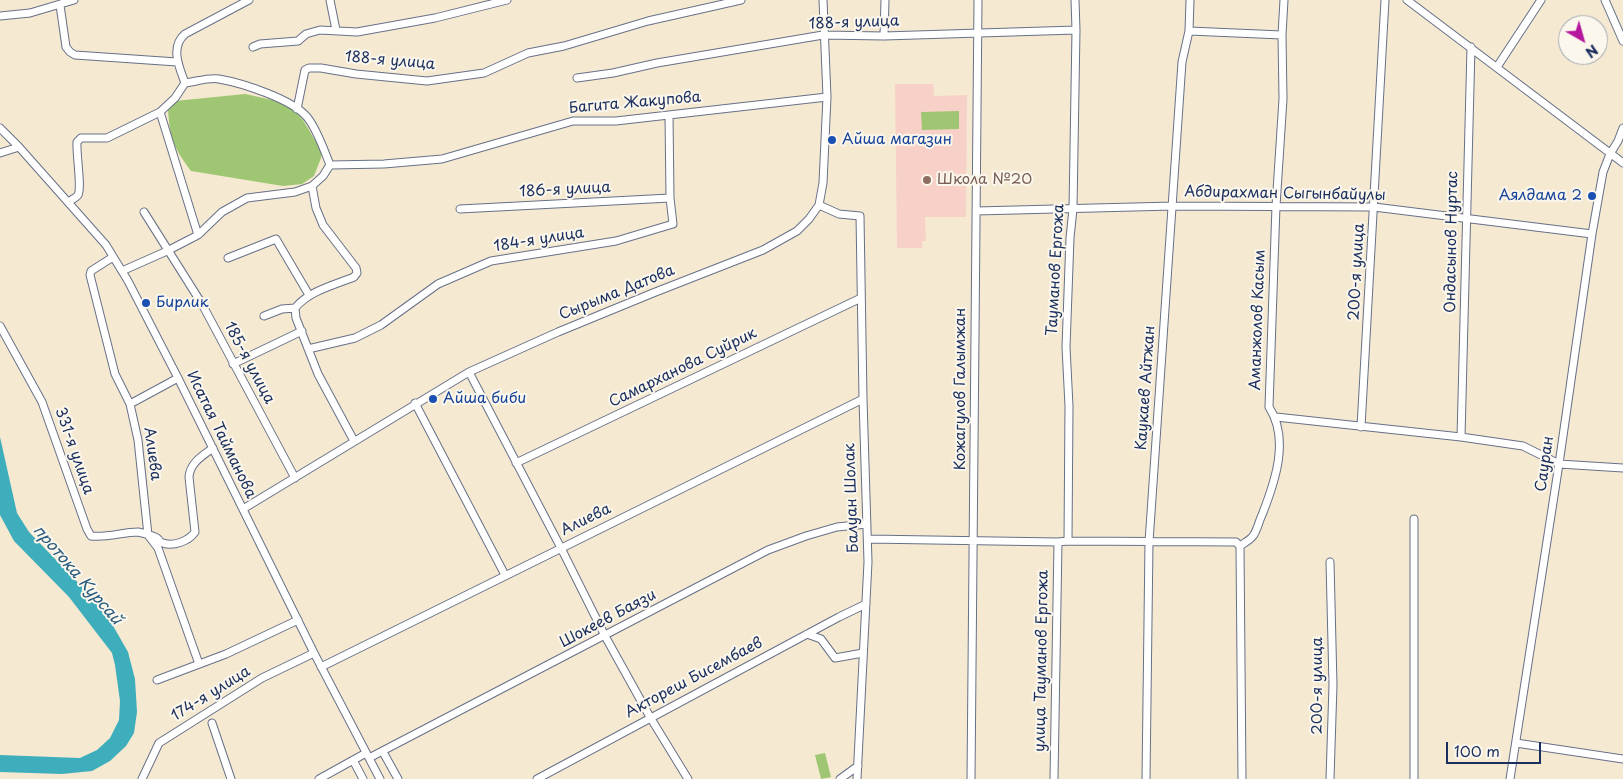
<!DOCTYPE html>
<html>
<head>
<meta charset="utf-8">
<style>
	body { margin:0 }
	#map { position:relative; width:1623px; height:779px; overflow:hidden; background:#f5e9d2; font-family:"Playpen Sans",sans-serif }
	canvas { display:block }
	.north { position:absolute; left:1558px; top:15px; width:50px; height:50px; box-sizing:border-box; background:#fbf7ec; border:1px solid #a1a7b3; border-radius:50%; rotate:142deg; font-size:14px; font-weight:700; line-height:20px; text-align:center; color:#1b2f5e }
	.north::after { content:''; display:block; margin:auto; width:18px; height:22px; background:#b5179e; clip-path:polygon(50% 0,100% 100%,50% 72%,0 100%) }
	.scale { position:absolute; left:1446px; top:742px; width:95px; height:22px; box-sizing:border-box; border:2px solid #1b2f5e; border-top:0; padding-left:6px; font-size:15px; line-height:18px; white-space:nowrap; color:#1b2f5e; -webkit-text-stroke:4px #fbf7ec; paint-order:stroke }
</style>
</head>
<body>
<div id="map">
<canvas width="1623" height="779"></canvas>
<div class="north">N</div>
<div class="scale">100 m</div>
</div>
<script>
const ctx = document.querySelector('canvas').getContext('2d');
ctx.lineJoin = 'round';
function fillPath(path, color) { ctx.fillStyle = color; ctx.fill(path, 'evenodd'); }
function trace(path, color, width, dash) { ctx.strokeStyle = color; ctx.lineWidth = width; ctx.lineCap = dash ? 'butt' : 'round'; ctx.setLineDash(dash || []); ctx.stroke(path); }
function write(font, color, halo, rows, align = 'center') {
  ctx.font = font + ' "Playpen Sans",sans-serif'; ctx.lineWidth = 4; ctx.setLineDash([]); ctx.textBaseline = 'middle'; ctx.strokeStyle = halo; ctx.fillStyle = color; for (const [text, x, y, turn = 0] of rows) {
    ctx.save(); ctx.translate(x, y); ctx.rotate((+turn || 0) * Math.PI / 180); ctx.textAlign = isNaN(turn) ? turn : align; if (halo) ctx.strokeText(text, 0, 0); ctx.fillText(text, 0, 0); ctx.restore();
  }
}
const built = new Path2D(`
	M895,84H933L934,96L967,95L966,217H925L926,241H922V248H897Z`);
const green = new Path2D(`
	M245,94L277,101L294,110L303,120L322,152L321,158L314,176L302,184L283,186L191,171C173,146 170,140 168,109L175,101Z
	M959,111V129L922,130L921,112Z
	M825,753L831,777L821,779L815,755Z`);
const water = new Path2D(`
	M0,437L17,513L29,532L86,591L108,617L128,652L135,679L137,712L134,733L126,746L110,761L92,771L62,774L0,772V755L80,758L97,750L110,738L119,720L120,701L115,665L112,653L69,597L14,541L0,515Z`);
const minor = new Path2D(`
	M330,0L336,30
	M1407,0L1623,163
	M1605,0L1623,41
	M60,5L66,47L70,52L75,55L177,62
	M0,16L30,13L74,0
	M1189,31L1282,35
	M884,36L885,0
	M253,47L260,44L298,41L306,34L320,30L357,32L435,18L507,0
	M1497,67L1541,0
	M577,78L613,73L657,63L823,35L884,36L1076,30
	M185,83C179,67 170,47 185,34L249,0
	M297,109L305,70L309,68H321L356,74L427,81L484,73L528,53L564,46L648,21L741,0
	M160,112L198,235
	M0,128L19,147L106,245L128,281L178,378L314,653L380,779
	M0,153L19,147
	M330,165L384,164L442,159L573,121H616L827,97
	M68,202C71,200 76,198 78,195C82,188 76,153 77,142L81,138H107L160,112L175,98L185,83C195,82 209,77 219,79C242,83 292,99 307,117C317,129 324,150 330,165L323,176L312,186L295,192L247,198L222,212L198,235L167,251L122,271
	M819,205L839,214L860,216L863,399L868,562L857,779
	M460,209L670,198
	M976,211L1173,206L1374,207L1592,234
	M144,212L202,304L295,478
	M113,257L91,271L90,275L115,374L130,404L138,440L148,535L158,548L199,664
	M228,258L276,239L309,295
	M295,308L296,318L318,374L354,441
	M264,316L282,309L295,308C309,291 334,285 354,277L357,273L356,268L323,225L316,208L312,186
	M0,326L42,402L87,529L91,536C107,538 123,532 138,532C143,533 153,536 157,538C162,542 157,541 163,543C173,547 189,541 195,532L189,477C190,463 202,456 213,448
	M308,349L355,338L381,325L438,284L491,261L616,241L673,224L670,198L669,115
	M233,364L302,331
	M469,372L561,548L605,636L650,717L688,779
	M415,403L505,575
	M130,404L178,378
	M1276,417L1461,437L1523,446L1559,464L1623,468
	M1361,427L1385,0
	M1461,437L1471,47
	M516,463L861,298
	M243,509L469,372L558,332L653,293L763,250L797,231L809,219L819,205L823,183L827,97L823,0
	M1414,519V779
	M868,539L1058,542L1068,541L1236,542L1240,546
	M1068,541L1069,406L1066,347L1070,238L1073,209L1076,30L1075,0
	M1330,562L1333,685L1330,779
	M807,634L821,639L835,658L863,653
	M321,667L863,399
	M157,680L226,654L298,620
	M212,723L231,779
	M1516,743L1623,759
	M383,752L398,779
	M369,758L768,550L806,536L837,527L867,524
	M353,760L363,779
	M142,779L159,743L262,678L314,653
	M319,779L366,753
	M537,779L839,617L866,604
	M840,779L858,766
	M971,779L978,0
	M1054,779L1058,542
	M1146,779L1149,542L1182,62L1189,31L1190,0
	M1242,779L1240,546C1244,543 1250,540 1253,536C1257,531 1259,521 1262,515C1275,482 1290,439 1269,407L1276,206L1283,99L1282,35L1284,0
	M1510,779L1559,464L1592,234L1603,172L1610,154L1618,141L1623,128`);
const markers = [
	[832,140,5,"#1a4fb4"],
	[927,180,5,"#8d6e63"],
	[1592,196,5,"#1a4fb4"],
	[146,303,5,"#1a4fb4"],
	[433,399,5,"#1a4fb4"]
];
const streetNames = [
	["188-я улица",854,23,-2],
	["188-я улица",390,61,5],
	["Багита Жакупова",635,103,-5],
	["186-я улица",565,190,-3],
	["Абдирахман Сыгынбайулы",1285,194,1],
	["184-я улица",539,240,-9],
	["Ондасынов Нуртас",1452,242,-89],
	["Тауманов Ергожа",1056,270,-87],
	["200-я улица",1357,272,-87],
	["Сырыма Датова",617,293,-22],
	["Аманжолов Касым",1258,320,-88],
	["185-я улица",249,363,62],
	["Самарханова Суйрик",683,368,-26],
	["Каукаев Айтжан",1146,388,-86],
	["Кожагулов Галымжан",961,389,-90],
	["Исатая Тайманова",221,435,64],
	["331-я улица",74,451,71],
	["Алиева",152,454,82],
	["Сауран",1545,464,-82],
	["Балуан Шолак",852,498,-92],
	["Алиева",586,520,-26],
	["Шокеев Баязи",608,619,-28],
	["улица Тауманов Ергожа",1042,661,-89],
	["Актореш Бисембаев",694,678,-28],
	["200-я улица",1318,686,-90],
	["174-я улица",211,694,-32]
];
const transitNames = [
	["Айша магазин",842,140],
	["Аялдама 2",1582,196,"right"],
	["Бирлик",156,303],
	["Айша биби",443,399]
];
const educationNames = [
	["Школа №20",937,180]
];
const waterNames = [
	["протока Курсай",77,575,49]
];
fillPath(built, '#f7d1c8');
fillPath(green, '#9fc672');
fillPath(water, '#3faebc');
trace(minor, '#677087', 9);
trace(minor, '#fff', 7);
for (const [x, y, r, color] of markers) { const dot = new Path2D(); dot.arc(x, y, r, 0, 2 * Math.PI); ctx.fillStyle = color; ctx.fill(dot); trace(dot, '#fbf7ec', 2); }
write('15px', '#1b2f5e', '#fbf7ec', streetNames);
write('15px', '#164399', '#fbf7ec', transitNames, 'left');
write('15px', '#785e54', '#fbf7ec', educationNames, 'left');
write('italic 16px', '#285b7f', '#fbf7ec', waterNames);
</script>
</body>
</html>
